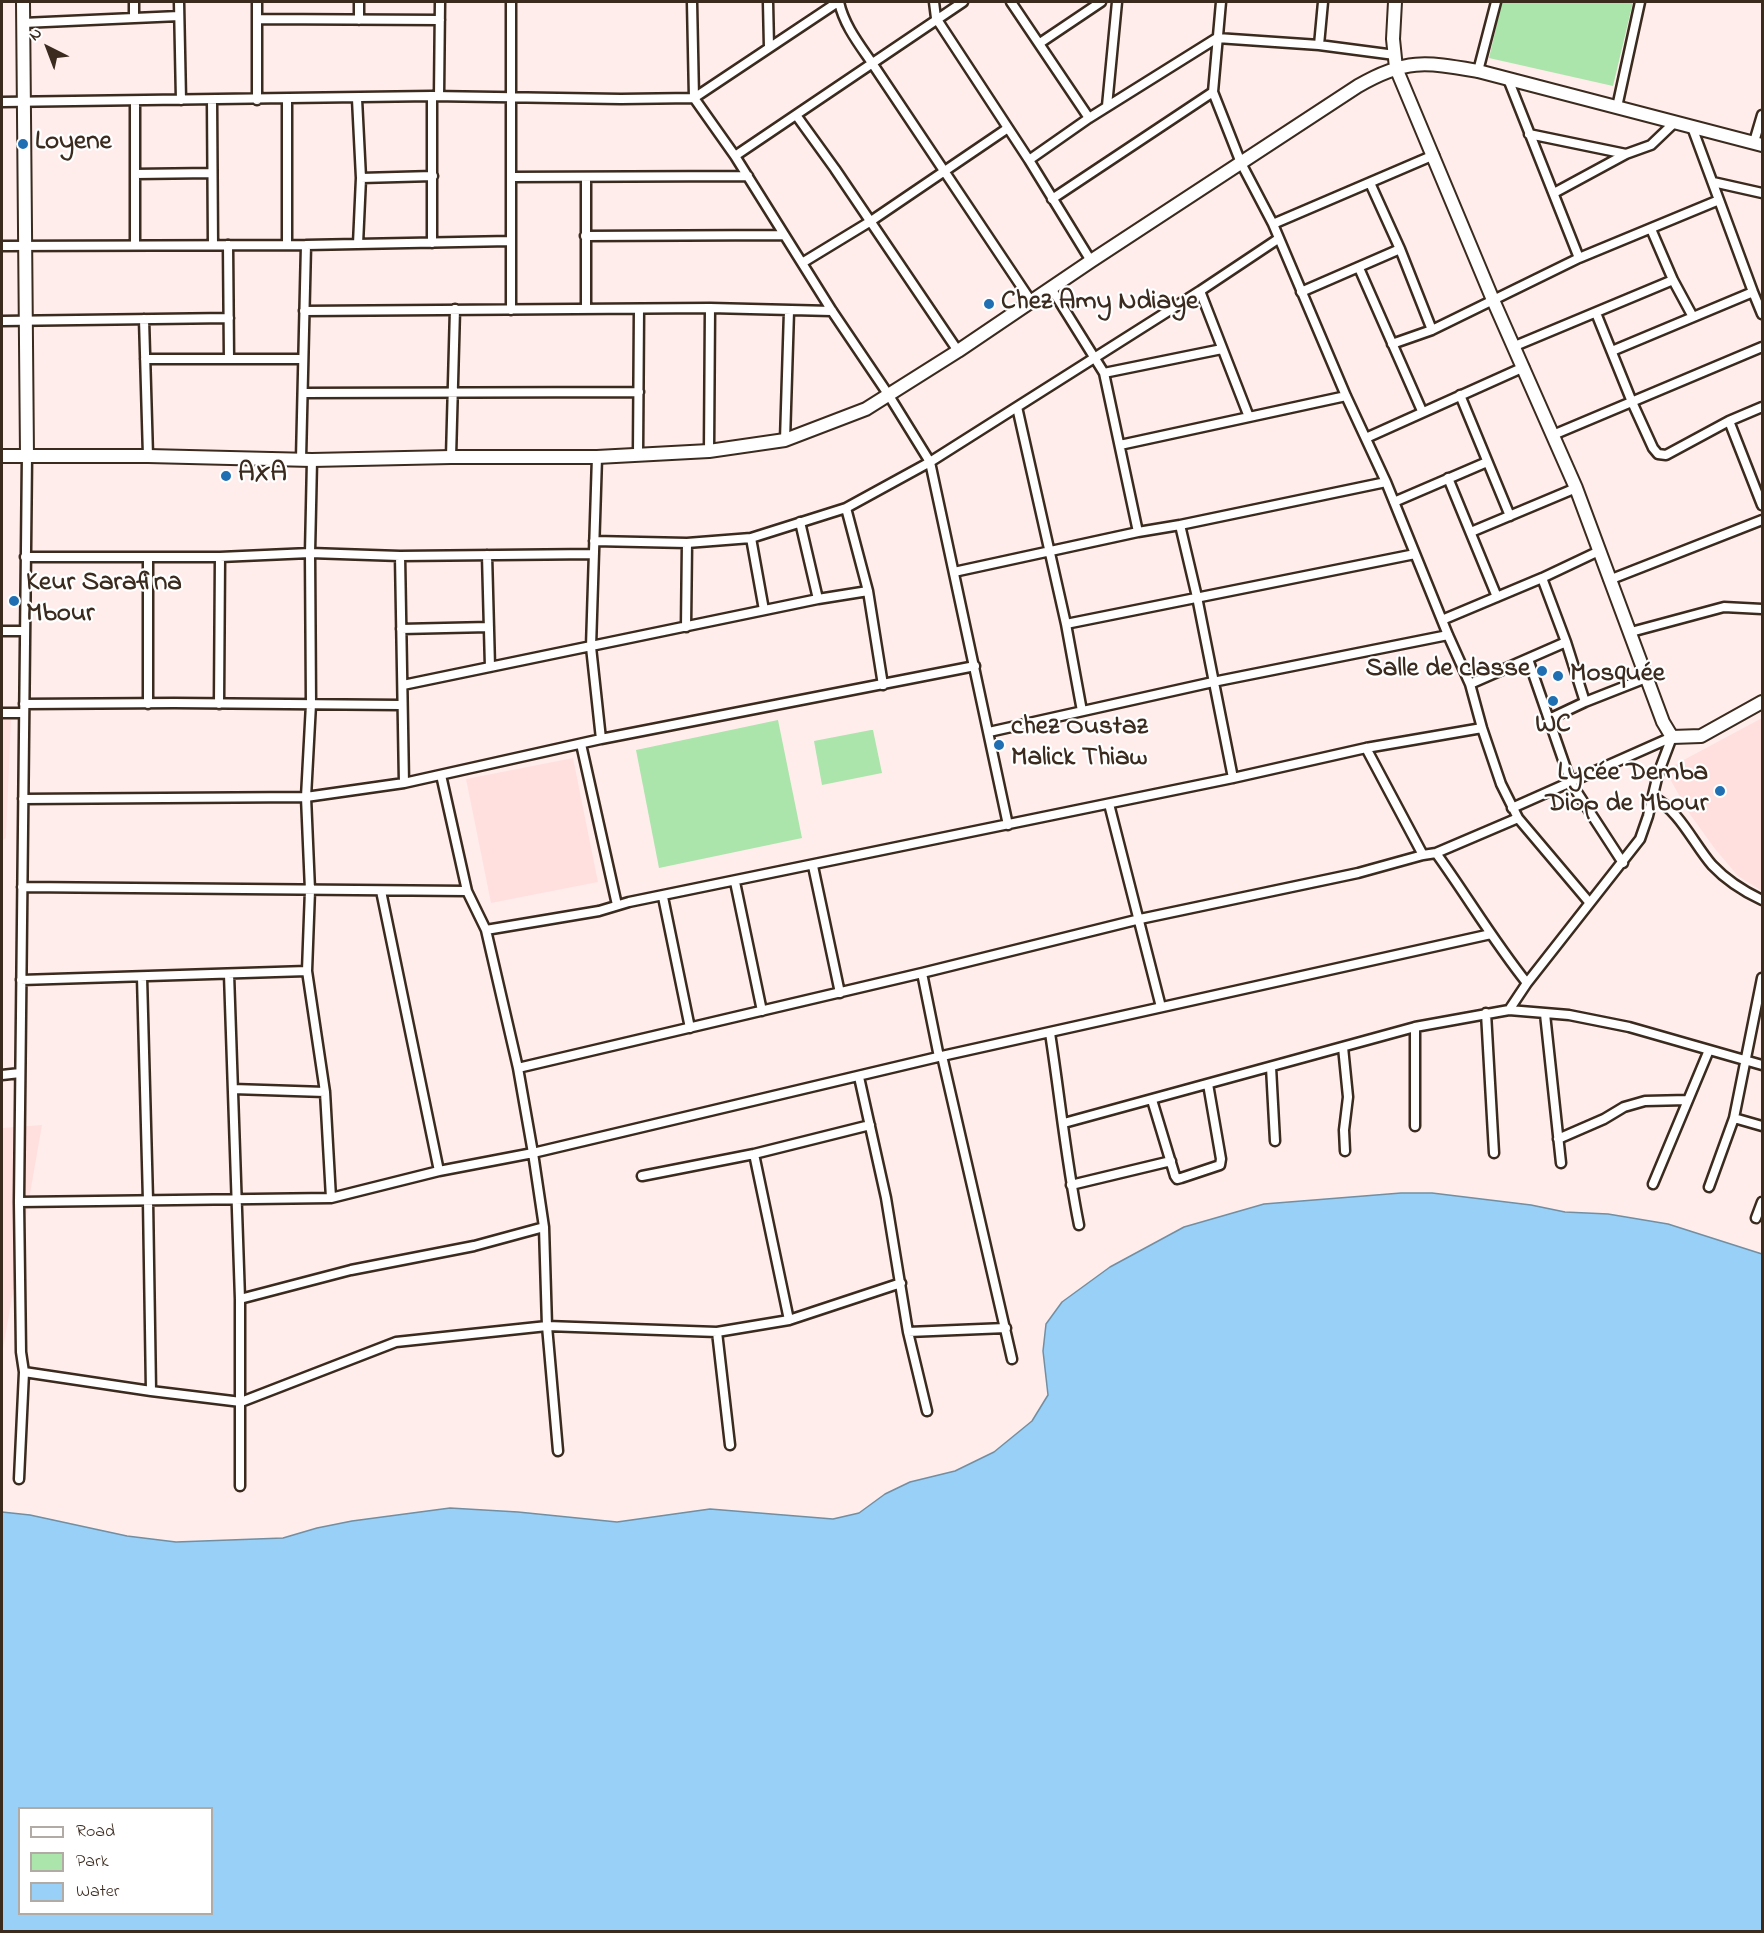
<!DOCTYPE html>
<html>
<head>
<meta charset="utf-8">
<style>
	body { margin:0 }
	#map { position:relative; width:1764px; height:1933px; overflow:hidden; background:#ffedec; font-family:"Indie Flower",sans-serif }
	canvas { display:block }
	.frame { position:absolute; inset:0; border:3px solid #3b2a1e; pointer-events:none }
	.legend { position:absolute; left:18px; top:1807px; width:195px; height:108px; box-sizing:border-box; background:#fff; border:2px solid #b1aaa5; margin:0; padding:8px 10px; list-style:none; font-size:18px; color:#3b2a1e }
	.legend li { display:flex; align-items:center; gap:12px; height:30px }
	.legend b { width:30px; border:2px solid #b1aaa5 }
	.north { position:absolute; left:18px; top:18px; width:60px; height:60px; -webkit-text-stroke:4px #fff; paint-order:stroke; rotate:318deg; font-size:16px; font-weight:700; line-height:24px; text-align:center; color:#3b2a1e }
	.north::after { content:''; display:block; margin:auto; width:21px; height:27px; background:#3b2a1e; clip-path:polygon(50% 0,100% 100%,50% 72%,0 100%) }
</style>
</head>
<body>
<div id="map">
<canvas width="1764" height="1933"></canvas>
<div class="frame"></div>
<ul class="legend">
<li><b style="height:8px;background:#fff"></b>Road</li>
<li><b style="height:16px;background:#abe5ab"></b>Park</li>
<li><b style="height:16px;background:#98d0f7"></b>Water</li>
</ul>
<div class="north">N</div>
</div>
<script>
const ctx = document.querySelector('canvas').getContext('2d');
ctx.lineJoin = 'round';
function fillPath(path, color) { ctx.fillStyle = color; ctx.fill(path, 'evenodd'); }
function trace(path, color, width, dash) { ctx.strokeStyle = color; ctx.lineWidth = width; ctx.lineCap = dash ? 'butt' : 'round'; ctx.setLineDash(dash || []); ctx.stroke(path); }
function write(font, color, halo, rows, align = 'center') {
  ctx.font = font + ' "Indie Flower",sans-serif'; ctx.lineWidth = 4.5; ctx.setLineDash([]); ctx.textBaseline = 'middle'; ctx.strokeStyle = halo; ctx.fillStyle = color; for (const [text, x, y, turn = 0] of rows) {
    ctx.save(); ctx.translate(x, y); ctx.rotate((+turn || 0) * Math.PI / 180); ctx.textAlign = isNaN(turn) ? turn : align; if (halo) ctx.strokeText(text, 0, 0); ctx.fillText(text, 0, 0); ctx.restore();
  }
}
const built = new Path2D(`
	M1762,718V891L1738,876L1715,849L1689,813L1665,770Z
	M2,720H11L6,838L2,841Z
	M573,758L598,882L491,903L466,779Z
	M42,1125L2,1355V1128Z`);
const green = new Path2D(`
	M1502,2H1633L1613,86L1489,58Z
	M778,720L802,838L659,868L636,750Z
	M871,730H873L882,773L822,785L814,741Z`);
const water = new Path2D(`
	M1401,1193H1432L1531,1205L1565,1212L1608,1214L1668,1224L1762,1254V1931H2V1512L30,1515L127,1536L176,1542L283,1538L317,1528L352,1521L450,1508L518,1512L617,1522L710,1509L833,1519L859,1513L885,1494L910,1482L955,1471L994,1452L1032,1421L1048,1395L1043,1351L1046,1324L1062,1302L1110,1267L1184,1227L1264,1204ZM20,1808H212V1914H20Z`);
const minor = new Path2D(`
	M134,2V18
	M179,2L181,100
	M257,2V100
	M692,2L694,98L735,156L832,311L888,394L930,462L1008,825
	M768,2L769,47
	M839,2C844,25 859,44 872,63L1031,301
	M934,2L936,18L1029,160L1091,261
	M1011,2L1089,118
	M1221,2L1213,92L1241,163L1273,224L1346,396L1386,482L1448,635L1470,684L1482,728L1501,784L1518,818L1589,902
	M257,19L440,20
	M359,20V2
	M23,23L179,16
	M1040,43L1101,2
	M1319,45L1323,2
	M1478,71L1496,2
	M1508,79L1579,258
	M432,96V243
	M439,96L440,2
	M287,99V245
	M357,99L361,178L358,244
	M212,100L213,245
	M135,101V245
	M2,102L432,96L621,99L694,98L838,2
	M1107,106L1117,2
	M1617,107L1640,2
	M796,115L835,169L958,351
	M1692,127L1753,292L1762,314
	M1529,134L1626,154
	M1754,142L1762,115
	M735,156L963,2
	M1029,160L1089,118L1217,38L1319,45L1395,55
	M135,174L212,173
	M511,177L748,176
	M586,177V309
	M361,178L433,176
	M1713,182L1762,193
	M1370,183L1400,249
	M1554,193L1626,154L1651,145L1674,123
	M1052,199L1213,92
	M1273,224L1434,155
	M1651,229L1673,280L1693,317
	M585,236L784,235
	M228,245L229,359
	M2,246L306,245L510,241
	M802,263L871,221L1008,128
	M1359,268L1422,411
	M1051,288L1104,373L1138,532
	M1200,291L1249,417
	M1301,292L1400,249L1432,330
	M511,310V2
	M304,311L710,308L832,311
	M1596,313L1632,402L1653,448L1658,454L1666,455L1729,421L1762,407
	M144,319L148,456
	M2,321L229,318
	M1392,344L1432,330L1579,258L1719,200
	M1515,346L1673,280
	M1612,351L1753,292
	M145,359H303
	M1104,373L1222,349
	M303,393L639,392
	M1460,395L1510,516
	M1017,407L1066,624L1082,711
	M1729,421L1762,505
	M1553,435L1762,347
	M1366,438L1524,367
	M785,440L789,311
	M1120,445L1346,396
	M709,451L710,308
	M638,454L639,309
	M27,456L19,1202L21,1352L24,1372L151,1391L241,1402L396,1342L547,1326L717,1332L789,1320L901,1283
	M451,457L455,309
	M597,457L591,647L601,739
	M301,459L306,245
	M312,460L310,553L311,704L306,797L310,890L307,971L325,1092L331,1198
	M1448,478L1497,597
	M1394,502L1487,462
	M846,508L868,591L883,685
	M800,522L818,599
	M1180,525L1197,597L1233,778
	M1471,532L1576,488
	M751,538L764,610
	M594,541L687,543L751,538L846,508L930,462L1200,291L1278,239
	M487,555L490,667
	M400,556L404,783
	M25,557H220L310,553L400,556L594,554
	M148,557V704
	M954,572L1138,532L1180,525L1386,482
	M1542,578L1566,642L1585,702
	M1609,580L1762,520
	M1442,620L1542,578L1599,551
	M1066,624L1415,554
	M686,627L687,543
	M401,629L489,627
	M2,631H25
	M1631,632L1724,607L1762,609
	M1528,659L1571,783L1623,863
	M1470,684L1566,642
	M403,685L818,599L868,591
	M24,704L174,703L401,705
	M219,704L220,557
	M2,713H24
	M1549,719L1585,702L1646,678
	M989,732L1213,682L1448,635
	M581,744L617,905
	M1366,748L1423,855
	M441,775L467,891L486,930L518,1068L533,1153L544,1227L547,1326L558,1451
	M1653,797C1680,811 1693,843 1712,865C1727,881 1743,891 1762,900
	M23,799L306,797L404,783L601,739L975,666
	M1109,804L1161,1007
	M1512,808L1672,737
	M1436,853C1467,896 1494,942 1527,983
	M813,866L840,993
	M735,882L762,1011
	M22,887L467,891
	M381,891L439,1171
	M663,897L690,1028
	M486,930L599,911L629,902L1233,778L1366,748L1482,728
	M922,973L939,1057
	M229,974L240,1299V1486
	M142,977L148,1200L151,1391
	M21,980L307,971
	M1509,1010L1527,983L1640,839L1648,816L1658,774L1672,737
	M1486,1013L1494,1153
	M1545,1014L1561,1163
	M1050,1033C1060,1097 1066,1161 1079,1225
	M1343,1047L1348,1097L1344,1130L1345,1151
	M942,1056L1012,1359
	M1271,1067L1275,1141
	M518,1068L922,973L1140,919L1358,873L1423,855L1436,853L1518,818
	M2,1075L20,1073
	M859,1077L886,1198L908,1332L927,1411
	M233,1089L325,1092
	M1152,1100L1175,1176L1177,1179L1181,1178L1220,1165L1221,1159L1208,1084
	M1734,1118L1762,1126
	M1064,1123L1415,1027L1509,1010L1569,1015L1629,1027L1762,1065
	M1415,1126V1027
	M1558,1139L1604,1119L1624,1107L1645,1101L1688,1100
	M754,1154L789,1320
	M642,1176L754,1154L870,1125
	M1653,1184L1709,1050
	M1071,1185L1171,1161
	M1709,1187L1734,1118L1762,978
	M19,1202L331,1198L439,1171L533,1153L942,1056L1491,934
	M1756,1218L1762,1202
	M240,1299L351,1270L474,1246L544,1227
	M717,1332L730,1445
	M908,1332L1006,1328
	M19,1479L24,1372`);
const secondary = new Path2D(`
	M23,2L27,456
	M1395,2L1393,39L1396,68L1493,300L1576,488L1663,722L1672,737L1701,736L1762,702
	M2,456H148L312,460L451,457H597L709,451L785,440L866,409L958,351L1091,261L1358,86C1406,58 1426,62 1478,71L1762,145`);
const markers = [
	[23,144,6,"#1f6fb2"],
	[989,304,6,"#1f6fb2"],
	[226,476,6,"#1f6fb2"],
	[14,601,6,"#1f6fb2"],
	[1542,671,6,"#1f6fb2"],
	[1558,676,6,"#1f6fb2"],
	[1553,701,6,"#1f6fb2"],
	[999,745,6,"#1f6fb2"],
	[1720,791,6,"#1f6fb2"]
];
const poiNames = [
	["Loyene",35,144],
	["Chez Amy Ndiaye",1001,304],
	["AXA",238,476],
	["Keur Sarafina",26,585],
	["Mbour",26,616],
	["Salle de classe",1530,671,"right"],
	["Mosquée",1570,676],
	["WC",1553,727,"center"],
	["chez Oustaz",1011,729],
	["Malick Thiaw",1011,760],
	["Lycée Demba",1708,775,"right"],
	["Diop de Mbour",1708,806,"right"]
];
fillPath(built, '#ffe0df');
fillPath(green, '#abe5ab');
fillPath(water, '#98d0f7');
trace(water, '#738ea0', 1.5);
trace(minor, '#3b2a1e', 13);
trace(secondary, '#3b2a1e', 16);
trace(minor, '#fff', 8);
trace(secondary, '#fff', 12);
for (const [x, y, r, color] of markers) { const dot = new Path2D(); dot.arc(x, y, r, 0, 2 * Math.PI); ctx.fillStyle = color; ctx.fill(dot); trace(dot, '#fff', 2); }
write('bold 27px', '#3b2a1e', '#fff', poiNames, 'left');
</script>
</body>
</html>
